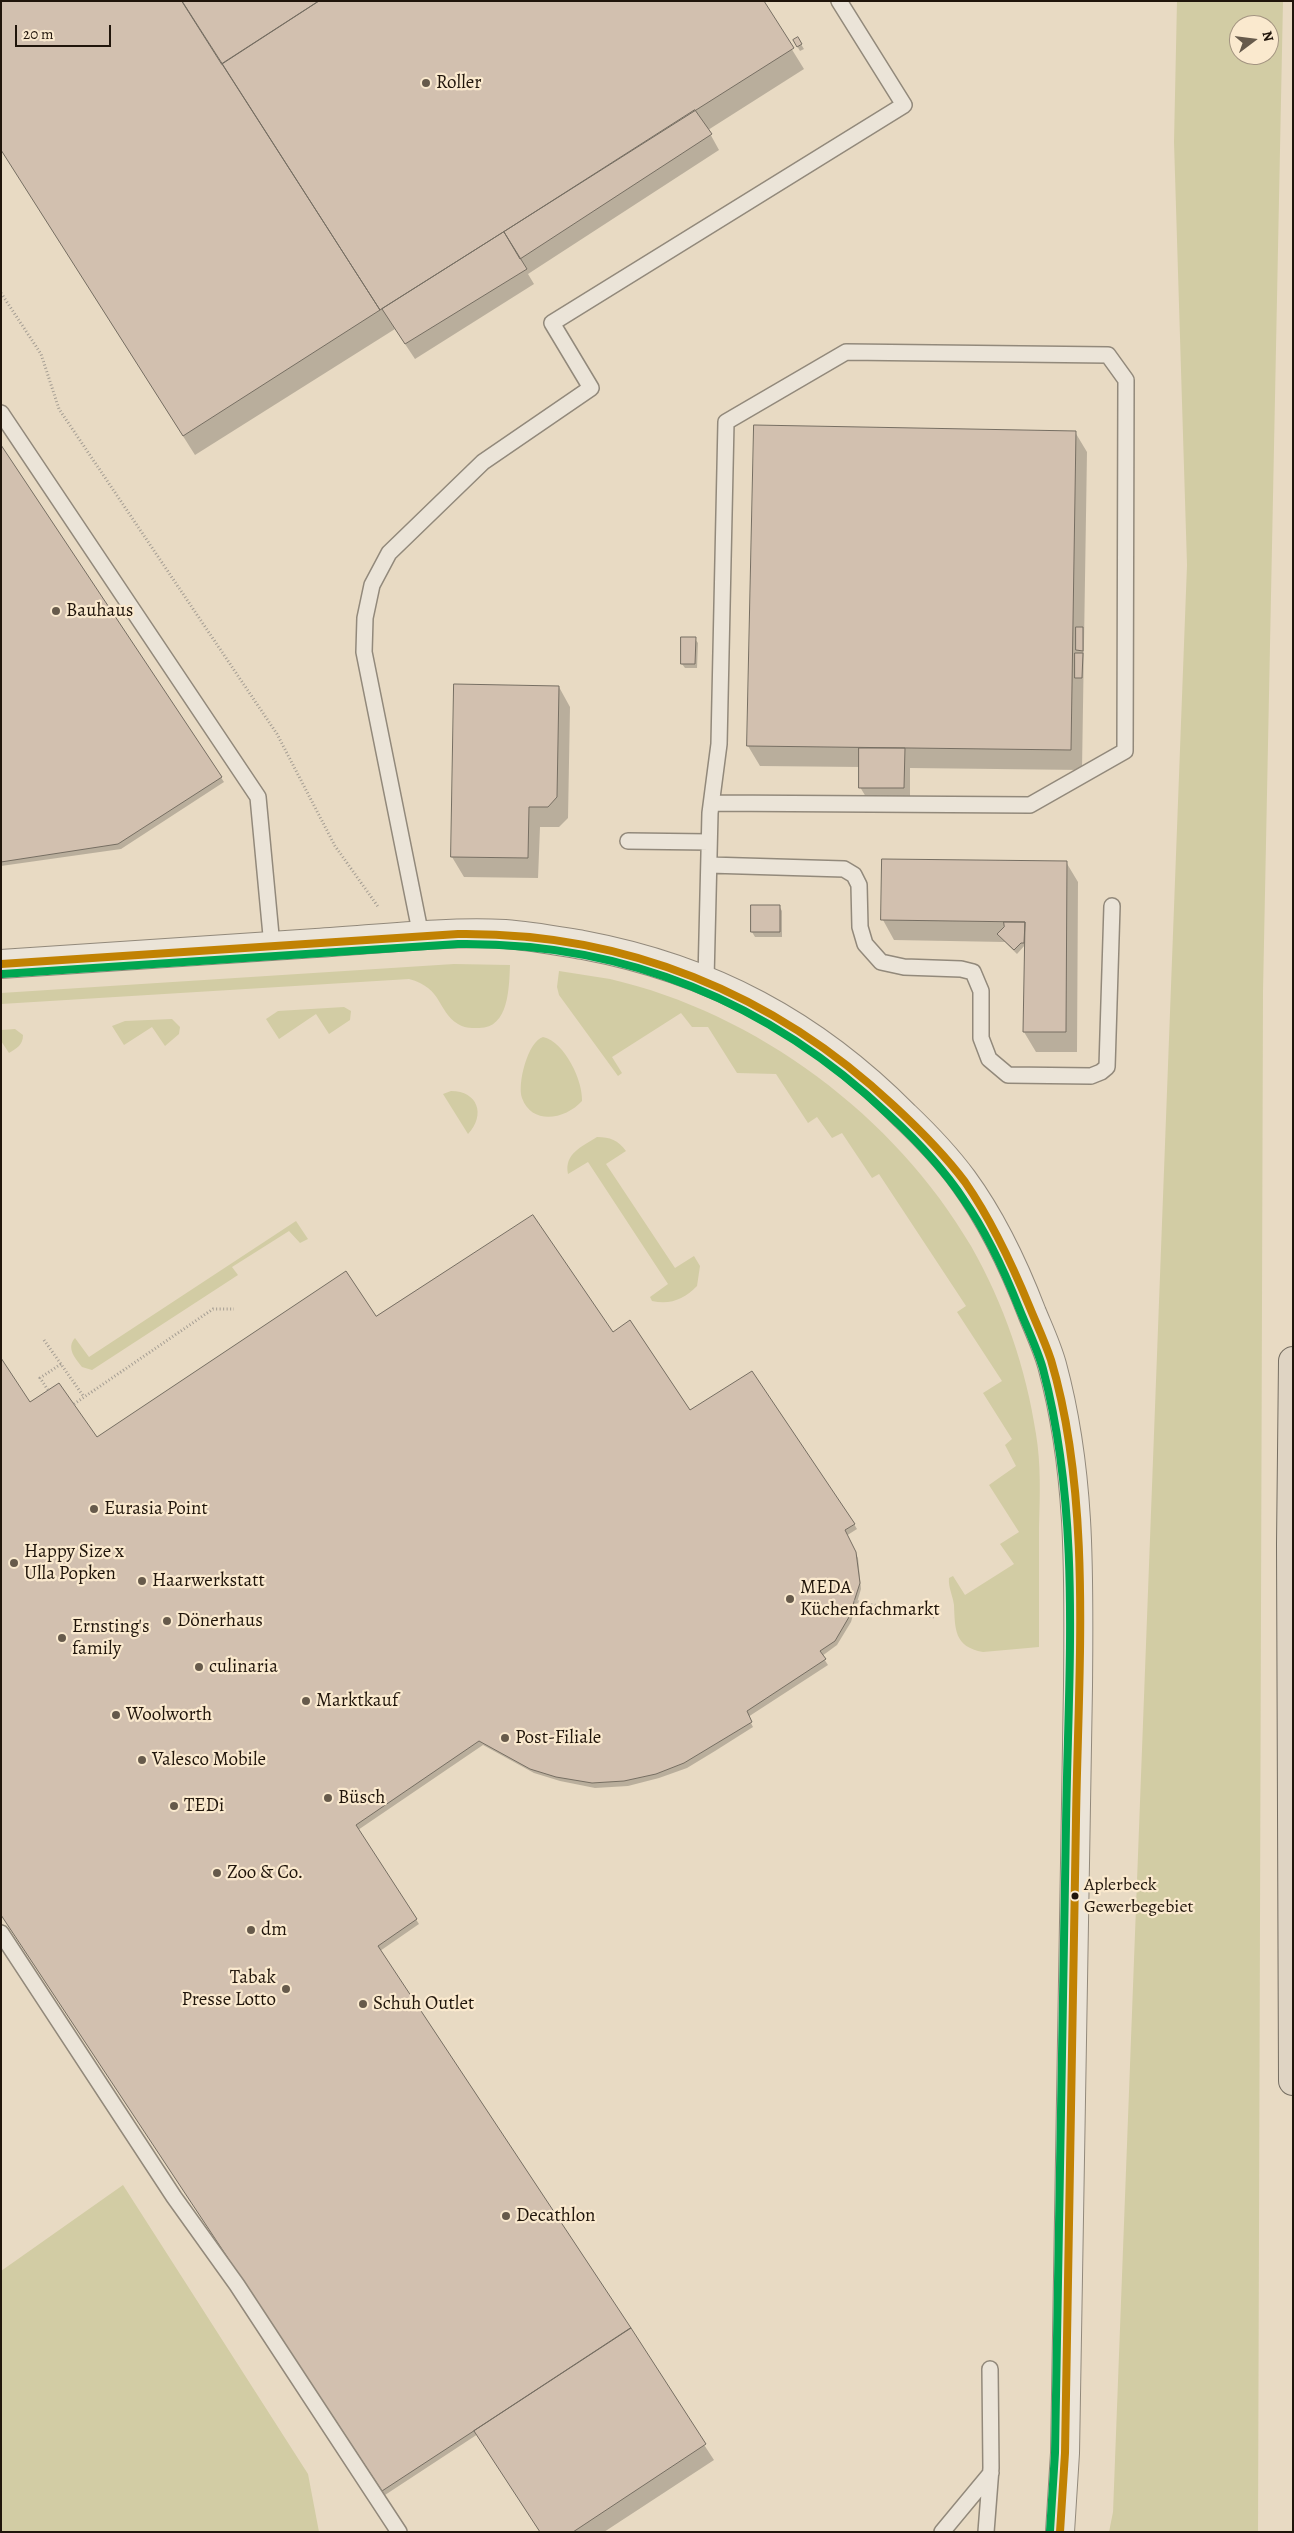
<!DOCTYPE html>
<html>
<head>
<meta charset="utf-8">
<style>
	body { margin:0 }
	#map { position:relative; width:1294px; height:2533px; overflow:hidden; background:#e8dac3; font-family:Alegreya,serif }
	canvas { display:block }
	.frame { position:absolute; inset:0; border:2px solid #20150b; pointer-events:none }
	.north { position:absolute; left:1229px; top:15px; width:50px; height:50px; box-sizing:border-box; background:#fae9ce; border:1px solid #a39480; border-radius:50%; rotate:75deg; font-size:14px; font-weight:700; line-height:20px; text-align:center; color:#20150b }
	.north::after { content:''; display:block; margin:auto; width:18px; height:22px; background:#665a4b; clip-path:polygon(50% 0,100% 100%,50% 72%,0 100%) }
	.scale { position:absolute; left:15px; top:25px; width:96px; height:22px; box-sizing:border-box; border:2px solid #20150b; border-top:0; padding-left:6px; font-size:15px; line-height:18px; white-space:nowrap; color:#20150b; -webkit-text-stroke:4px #fae9ce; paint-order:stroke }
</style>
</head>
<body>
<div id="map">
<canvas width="1294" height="2533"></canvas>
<div class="frame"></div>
<div class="north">N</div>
<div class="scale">20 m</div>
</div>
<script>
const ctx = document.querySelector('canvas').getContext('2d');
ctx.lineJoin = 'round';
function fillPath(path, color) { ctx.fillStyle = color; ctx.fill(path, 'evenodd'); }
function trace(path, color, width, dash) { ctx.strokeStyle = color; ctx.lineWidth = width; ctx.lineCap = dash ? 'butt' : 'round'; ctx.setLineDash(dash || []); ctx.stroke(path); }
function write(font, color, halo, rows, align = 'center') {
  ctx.font = font + ' Alegreya,serif'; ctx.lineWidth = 4.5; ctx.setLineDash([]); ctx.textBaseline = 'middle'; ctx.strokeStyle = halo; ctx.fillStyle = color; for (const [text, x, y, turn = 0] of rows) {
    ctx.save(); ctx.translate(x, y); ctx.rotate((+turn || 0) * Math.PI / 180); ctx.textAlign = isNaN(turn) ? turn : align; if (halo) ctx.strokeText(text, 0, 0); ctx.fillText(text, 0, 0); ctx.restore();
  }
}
const green = new Path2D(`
	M1177,1H1283L1263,991L1258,2532H1109L1113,2512L1187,565L1174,142ZM1239,25H1269V55H1239Z
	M454,964L510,965C509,988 509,1030 477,1028C470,1028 464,1028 458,1024C437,1011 443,988 409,979L1,1004V993Z
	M559,971C576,974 593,976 610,979C757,1013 895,1116 971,1246C1004,1304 1026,1368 1036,1434C1041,1464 1040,1496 1039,1527C1039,1567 1039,1607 1039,1647L983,1652C954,1647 955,1629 954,1605C953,1596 948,1587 949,1578L953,1576L965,1595L1014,1564L1000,1544L1019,1532L989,1485L1016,1466L1005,1445L1012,1439L983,1393L1002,1381L957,1312L966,1306L879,1174L872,1178L842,1133L832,1138L817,1117L808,1123L776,1074L737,1073L708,1027H692L681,1013L612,1057L622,1073L618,1076L559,995L557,987Z
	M344,1007L351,1011L350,1020L329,1034L316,1014L279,1039L266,1019L278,1011Z
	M172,1019L180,1027L179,1034L165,1046L152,1027L124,1045L112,1026L125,1021Z
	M15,1029L23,1035C23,1045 17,1048 9,1053L1,1041V1030Z
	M543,1037C565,1042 583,1081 582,1101C566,1119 532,1126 522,1098C517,1084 528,1041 543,1037Z
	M451,1091C478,1091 486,1115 468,1134L443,1094Z
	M597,1137C610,1137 618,1140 626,1151L606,1164L675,1268L694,1256L700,1266L697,1286C684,1299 671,1305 652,1301L650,1297L668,1284L588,1162L568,1174C564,1153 582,1147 597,1137Z
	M296,1221L308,1239L300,1243L289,1231L232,1267L238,1275L92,1370L82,1367C75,1358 66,1348 75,1338L89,1357Z
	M123,2185L308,2474L319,2532H1V2271Z`);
const shadow = new Path2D(`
	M762,1L804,69L708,130L719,150L528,274L534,284L415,359L395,329L195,455L1,149Z
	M797,38L804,49L800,51L794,41Z
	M755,426L1075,432L1087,452L1082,770L910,768V798L866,797L860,787V767L760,766L748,746Z
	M1,447L224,782L121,849L1,866Z
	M695,639L698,643L697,668H685L682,664Z
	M559,687L570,707L568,818L559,827H540L538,878L464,877L452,857Z
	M883,860L1066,862L1078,882L1077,1052H1036L1024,1032L1025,945L1017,954L1005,942L894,940L883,920Z
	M752,906H779L782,911V937H755L752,932Z
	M376,1318L612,1333L690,1411L854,1524L857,1529L846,1536L858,1558L861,1589L851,1622L837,1645L822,1656L828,1665L748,1717L753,1727L715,1751L687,1768L659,1778L628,1786L595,1788L560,1781L534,1773L483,1745L358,1830L419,1924L380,1951L714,2460L604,2532H540L478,2434L385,2495L1,1913L30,1404L96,1439Z`);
const building = new Path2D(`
	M1,1H182L380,310L183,436L1,150Z
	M182,1H319L222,64Z
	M319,1H764L794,48L380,310L222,64Z
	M798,37L802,44L797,47L793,40Z
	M695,110L712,134L520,259L504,232Z
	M504,232L527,269L405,344L382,309Z
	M754,425L1076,431L1071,750L747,746Z
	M1,445L222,777L118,844L1,862Z
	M1076,627H1083V651L1076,650Z
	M681,637H696L695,664H681Z
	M1075,653H1083L1082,678H1075Z
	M454,684L559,686L557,797L548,807H529L528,858L451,857Z
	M859,748H905L904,788H859Z
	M882,859L1067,861L1066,1032H1023L1025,922L881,920Z
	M751,905H780V932H751Z
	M1004,922H1025L1024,943H1021L1014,950L997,934L1004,927Z
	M533,1215L613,1332L630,1320L690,1410L752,1371L855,1524L845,1530L856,1552L860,1583L849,1617L835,1641L820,1651L826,1659L747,1711L752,1722L684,1763L656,1774L624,1781L592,1783L556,1777L530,1769L479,1741L356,1825L417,1919L378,1946L631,2328L382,2491L1,1915V1358L30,1402L59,1383L97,1437L346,1271L376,1316Z
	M631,2328L706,2444L573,2532H540L474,2431Z`);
const path = new Path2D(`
	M1,293L41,354L59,409L277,734L335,846L379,908
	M44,1340L84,1397
	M48,1390L40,1378L61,1364
	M74,1404L213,1309H234
	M854,1601L934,1617`);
const lane = new Path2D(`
	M1,413L258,797L272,946
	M628,841L709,842
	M709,865L844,869L854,875L859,885L860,927L865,944L881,962L904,967L961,969L973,972L981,991V1038L989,1059L1008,1075L1091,1076L1101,1072L1107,1067L1112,906
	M421,936L364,652L365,618L372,585L389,553L483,462L591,388L552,323L904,105L839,1
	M706,979L710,813L719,744L726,422L846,352L1108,355L1126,380L1125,751L1030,805L712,803
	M1,1933L174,2197L237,2285L399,2532
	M942,2532L991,2473
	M986,2532L991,2468L990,2369`);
const street = new Path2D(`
	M1,964C106,957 211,950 316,943C379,939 443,931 505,934C532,936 558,941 583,945C711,969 814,1024 905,1116C926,1136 946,1157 963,1180C993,1221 1014,1266 1032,1313C1039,1330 1047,1347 1052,1365C1081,1472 1079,1576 1078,1686L1065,2453L1060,2532`);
const highway = new Path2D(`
	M1293,1361L1291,1544L1293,2081`);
const bus1 = new Path2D(`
	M1,964L458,934C624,932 774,993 894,1106C920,1130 944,1154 965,1182C992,1221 1012,1264 1030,1308C1037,1325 1045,1342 1051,1360C1093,1500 1078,1675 1076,1820C1072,2031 1069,2242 1065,2453L1060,2532`);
const bus2 = new Path2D(`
	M2,974L458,944C625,942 770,1002 890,1116C917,1141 943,1168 964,1200C987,1233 1004,1270 1019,1308C1027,1328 1037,1348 1043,1369C1082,1516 1068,1675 1066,1826C1062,2035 1059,2244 1055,2453L1050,2531`);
const markers = [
	[426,83,5,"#665a4b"],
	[56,611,5,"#665a4b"],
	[94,1509,5,"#665a4b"],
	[14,1563,5,"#665a4b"],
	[142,1581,5,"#665a4b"],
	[790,1599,5,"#665a4b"],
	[167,1621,5,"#665a4b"],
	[62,1638,5,"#665a4b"],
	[199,1667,5,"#665a4b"],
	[306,1701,5,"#665a4b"],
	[116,1715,5,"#665a4b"],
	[505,1738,5,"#665a4b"],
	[142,1760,5,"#665a4b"],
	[328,1798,5,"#665a4b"],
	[174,1806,5,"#665a4b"],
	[217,1873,5,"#665a4b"],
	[1075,1896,4.5,"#20150b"],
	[251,1930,5,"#665a4b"],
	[286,1989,5,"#665a4b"],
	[363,2004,5,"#665a4b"],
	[506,2216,5,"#665a4b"]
];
const busNames = [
	["Aplerbeck",1084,1886],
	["Gewerbegebiet",1084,1908]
];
const poiNames = [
	["Roller",436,83],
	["Bauhaus",66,611],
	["Eurasia Point",104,1509],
	["Happy Size x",24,1552],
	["Ulla Popken",24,1574],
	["Haarwerkstatt",152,1581],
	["MEDA",800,1588],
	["Küchenfachmarkt",800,1610],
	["Dönerhaus",177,1621],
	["Ernsting's",72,1627],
	["family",72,1649],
	["culinaria",209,1667],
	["Marktkauf",316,1701],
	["Woolworth",126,1715],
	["Post-Filiale",515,1738],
	["Valesco Mobile",152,1760],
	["Büsch",338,1798],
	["TEDi",184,1806],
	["Zoo & Co.",227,1873],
	["dm",261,1930],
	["Tabak",276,1978,"right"],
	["Presse Lotto",276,2000,"right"],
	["Schuh Outlet",373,2004],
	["Decathlon",516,2216]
];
fillPath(green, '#d2cca4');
fillPath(shadow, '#0003');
fillPath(building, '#d2c0af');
trace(building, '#766e62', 1);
trace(lane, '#92897b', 18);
trace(street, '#92897b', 30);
trace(highway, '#766e62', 30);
trace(path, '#a49d93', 3, [1, 2.5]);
trace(lane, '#ebe4d8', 15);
trace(street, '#ebe4d8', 28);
trace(highway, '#dfd4c3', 28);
trace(bus1, '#c18203', 8);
trace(bus2, '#00a651', 8);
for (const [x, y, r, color] of markers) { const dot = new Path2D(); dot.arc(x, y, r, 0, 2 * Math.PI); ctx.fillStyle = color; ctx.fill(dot); trace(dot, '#fae9ce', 2); }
write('18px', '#20150b', '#fae9ce', busNames, 'left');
write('19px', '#20150b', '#fae9ce', poiNames, 'left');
</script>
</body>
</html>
